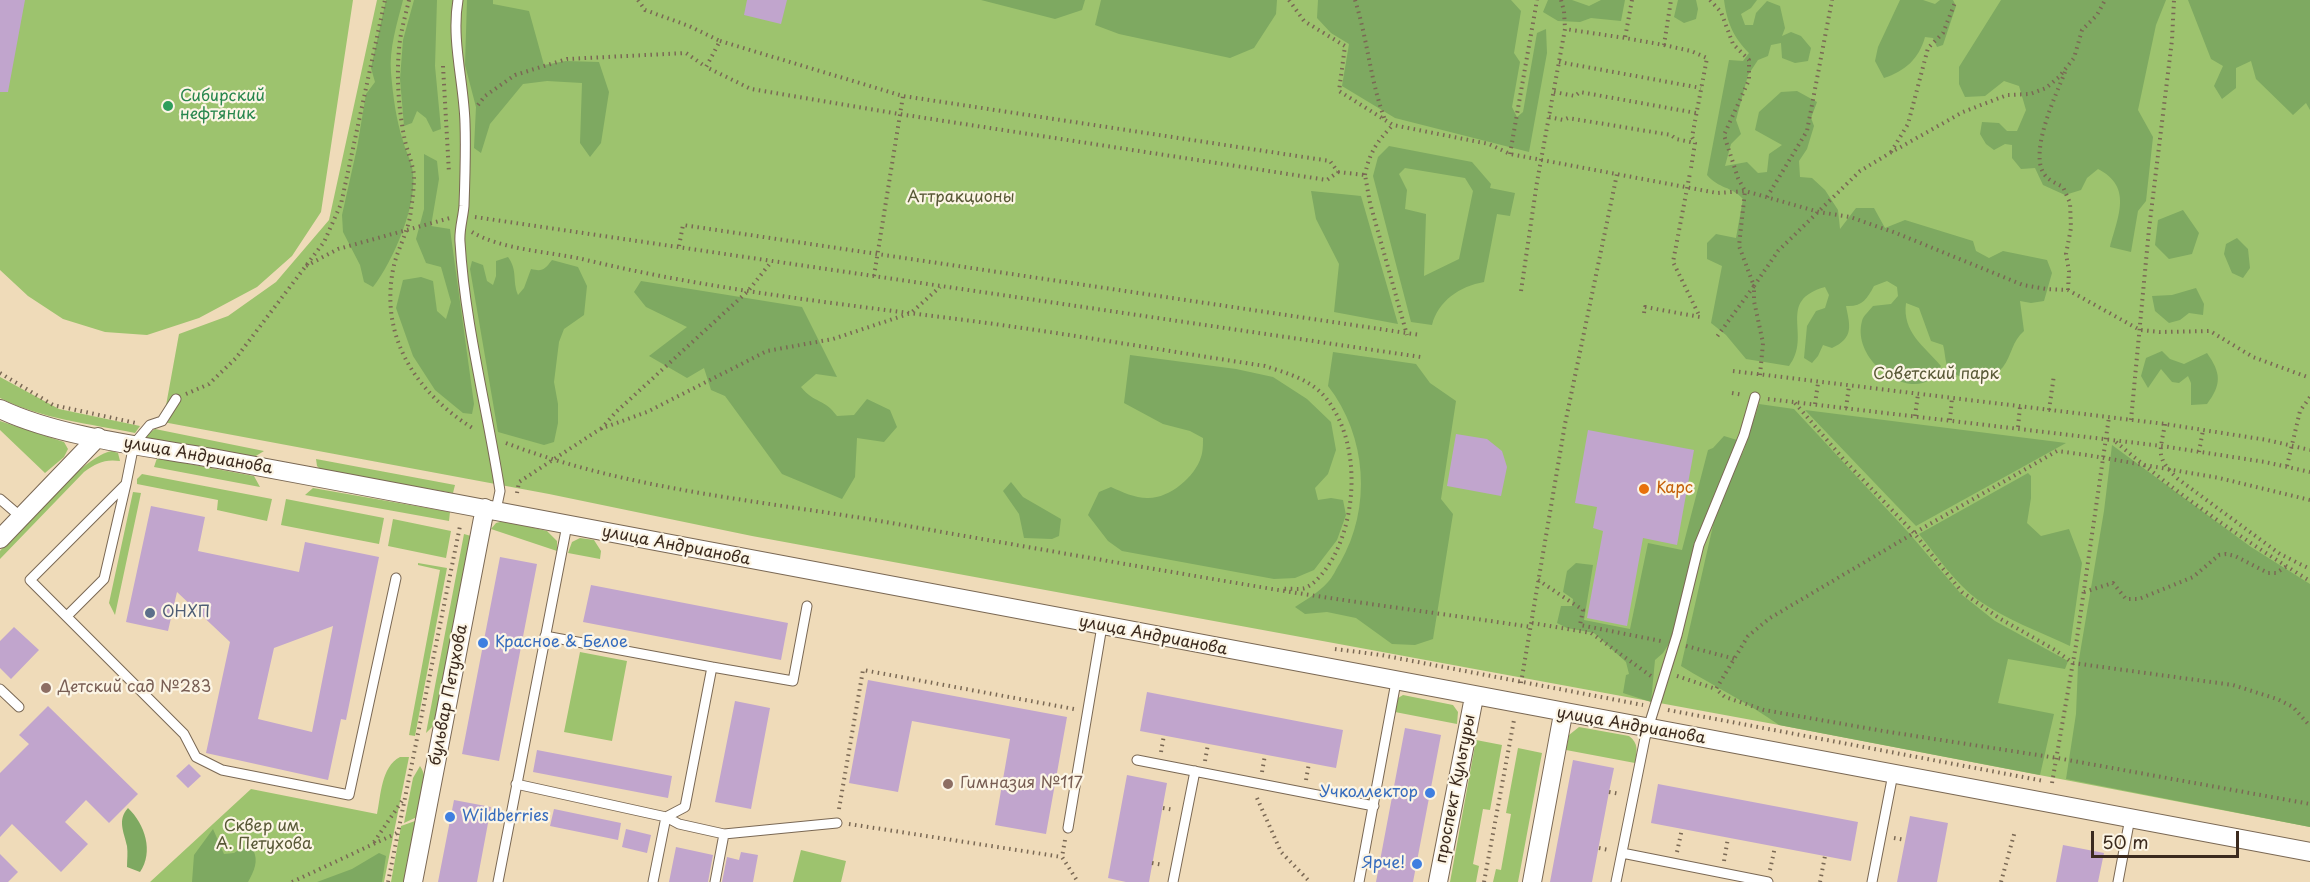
<!DOCTYPE html>
<html>
<head>
<meta charset="utf-8">
<style>
	body { margin:0 }
	#map { position:relative; width:2310px; height:882px; overflow:hidden; background:#efdbb9; font-family:"Playpen Sans",sans-serif }
	canvas { display:block }
	.scale { position:absolute; left:2091px; top:831px; width:148px; height:27px; box-sizing:border-box; border:3px solid #3b2a1e; border-top:0; padding-left:8px; font-size:18px; line-height:21px; white-space:nowrap; color:#3b2a1e; -webkit-text-stroke:4px #fcf5e5; paint-order:stroke }
</style>
</head>
<body>
<div id="map">
<canvas width="2310" height="882"></canvas>
<div class="scale">50 m</div>
</div>
<script>
const ctx = document.querySelector('canvas').getContext('2d');
ctx.lineJoin = 'round';
function fillPath(path, color) { ctx.fillStyle = color; ctx.fill(path, 'evenodd'); }
function trace(path, color, width, dash) { ctx.strokeStyle = color; ctx.lineWidth = width; ctx.lineCap = dash ? 'butt' : 'round'; ctx.setLineDash(dash || []); ctx.stroke(path); }
function write(font, color, halo, rows, align = 'center') {
  ctx.font = font + ' "Playpen Sans",sans-serif'; ctx.lineWidth = 4.5; ctx.setLineDash([]); ctx.textBaseline = 'middle'; ctx.strokeStyle = halo; ctx.fillStyle = color; for (const [text, x, y, turn = 0] of rows) {
    ctx.save(); ctx.translate(x, y); ctx.rotate((+turn || 0) * Math.PI / 180); ctx.textAlign = isNaN(turn) ? turn : align; if (halo) ctx.strokeText(text, 0, 0); ctx.fillText(text, 0, 0); ctx.restore();
  }
}
const green = new Path2D(`
	M0,0H353L321,212L292,256L257,287L199,318L147,335L105,332L63,319L28,296L0,270Z
	M377,0H2310V827L1779,725L752,536L549,494L163,422L179,334L228,316L276,282L329,220Z
	M0,377L59,409L140,426L135,433C91,424 41,419 0,398Z
	M0,421L64,442L68,449L64,457L45,473L0,430Z
	M155,429L264,451L251,459L143,437Z
	M112,451L118,453L120,461C104,459 97,463 84,472L0,559V551C22,528 84,455 112,451Z
	M157,458L254,476L260,487L154,467Z
	M316,459L455,485L453,493L321,470L317,466Z
	M142,474L272,499L267,521L217,510L218,500L137,484V479Z
	M313,488L450,512L449,521L305,495Z
	M133,492L141,493L115,615L109,603Z
	M286,499L384,518L379,544L281,525Z
	M393,519L451,531L446,558L388,546Z
	M504,521L547,531L557,541V551L491,529L496,523Z
	M464,534L471,536L435,724L426,733Z
	M580,538L594,540L601,551L600,559L568,553L572,542Z
	M418,563L447,568L415,736L409,735L440,570L418,565Z
	M580,652L627,661L612,741L564,732Z
	M1403,695L1453,705L1458,712L1457,724L1395,712L1398,698Z
	M1579,727L1629,736C1639,743 1637,752 1635,763L1566,750L1569,735Z
	M1476,740L1502,745L1490,810L1483,809L1473,864L1479,866L1476,882H1450Z
	M1518,748L1542,753L1518,882H1493L1496,869L1501,870L1511,814L1506,813Z
	M400,757H409L384,882H150L251,789L377,814C381,795 381,767 400,757Z
	M420,766C430,780 421,801 417,817L404,823L413,778Z
	M415,821L416,823L405,882H391L401,826Z
	M801,850L846,861L841,882H793Z`);
const forest = new Path2D(`
	M386,0H403C397,24 389,48 391,73C393,96 396,119 403,141C405,150 410,158 412,167C420,200 393,262 373,287L364,282L360,265L343,232L342,215L357,148L366,94L375,82L371,68Z
	M414,0H437L435,66L441,129L433,132L426,118L417,111L412,123L404,126L400,79L403,40Z
	M467,0H493V4L529,11L544,65L566,61L599,62L609,92L601,143L590,157L580,143L582,83L547,81L523,84L490,124L481,153L474,148L476,107L465,65Z
	M981,0H1085L1082,10L1055,19Z
	M1101,0H1277L1276,14L1254,48L1230,58L1119,34L1095,25Z
	M1318,0H1511L1521,11L1514,53L1520,62L1512,107L1517,117L1523,112L1537,33L1546,29L1547,53L1529,152L1395,118L1342,86L1349,44L1331,33L1317,18Z
	M1548,0H1572L1589,6L1601,0H1625L1621,21L1591,18L1580,22L1558,21L1543,12Z
	M1678,0H1696L1698,9L1696,19L1684,23L1674,17Z
	M1724,0H1757L1751,8L1741,14L1745,25H1753L1756,13L1767,1L1780,6L1785,28L1782,36L1791,32L1801,36L1811,48L1808,61L1795,63L1782,58L1781,43L1771,45L1768,56L1758,60L1748,75L1736,120L1741,134L1731,144L1725,166L1747,162L1758,173L1767,172L1769,154L1782,145L1755,130L1759,112L1781,92L1797,91L1817,102L1811,118L1814,126L1807,149L1799,161L1800,177L1812,178L1825,190L1838,210L1840,229L1856,208H1874L1885,228L1905,220L1973,241L1976,251L1989,258L2003,251L2047,260L2052,273L2044,301L2031,303L2020,301L2024,331C2012,341 2012,355 2003,367C1994,379 1957,383 1948,368C1945,362 1945,351 1943,345L1931,341L1919,308L1906,303C1902,332 1924,346 1941,366C1922,410 1850,365 1862,321C1863,316 1870,310 1873,306L1891,304L1898,296L1897,287L1887,281L1874,286C1867,299 1862,307 1846,306C1850,326 1854,338 1832,348L1823,345L1818,356L1812,363L1804,358L1807,326L1816,311L1825,308L1829,295L1825,287C1775,301 1813,335 1789,366L1746,359L1726,335L1711,323L1722,266L1707,259V243L1716,234L1736,238L1743,199C1731,186 1719,189 1707,175L1729,60L1743,61L1749,53C1733,37 1727,22 1724,0Z
	M1900,0H1923L1935,4L1940,0H1953L1956,6L1943,45L1937,47L1933,38L1925,37C1919,59 1905,71 1884,78L1875,61L1878,47Z
	M2001,0H2166L2156,25L2138,110L2153,137L2146,201L2138,211L2131,252L2110,247C2118,216 2133,187 2098,169L2087,178L2081,190L2065,195L2043,185L2035,168L2021,169L2012,158V145L2005,144L1994,150L1986,144L1980,134L1982,122L1999,123L2007,131H2017L2026,110L2019,86L2004,81L1985,96L1965,97L1959,84V67Z
	M2188,0H2310V110L2306,103L2293,115L2256,79L2251,61L2236,68V88L2222,99L2214,86L2223,66L2211,59Z
	M1389,146L1472,162L1491,184L1490,188L1515,193L1510,216L1497,214L1484,282C1460,286 1438,301 1432,325L1411,322L1373,176L1378,157ZM1405,168L1465,178L1473,191L1459,259L1424,276L1426,214L1405,209L1407,190L1399,174Z
	M424,154L437,161L439,179L431,226L450,229L474,404L472,414L463,413L435,390L413,356L396,308L403,280L421,277L433,281L437,311L446,319L451,302L441,267L426,263L416,239L424,209Z
	M1311,191L1361,196L1398,324L1334,312L1339,264L1316,219Z
	M2183,210L2199,233L2192,254L2169,259L2155,245L2158,220Z
	M2237,238L2248,249L2250,268L2243,278L2232,273L2224,254L2226,244Z
	M508,257C518,271 512,280 518,295L524,288L531,269C543,272 545,269 552,260L578,267L587,286L584,315L564,329L559,342L554,382L558,404V423L554,442L544,445L498,432L470,269L472,261L483,265L487,281L493,285L496,276V261Z
	M641,281L802,307L837,377L816,374L801,387C815,404 824,398 837,416L854,415L867,399L890,410L897,427L884,442L857,438L855,477L842,499L782,474L725,396L711,390L704,368L687,378L649,356L687,327L646,307L634,292Z
	M2196,288L2204,304L2203,315L2189,313L2180,320L2169,323L2155,311L2152,296L2172,295Z
	M2162,351L2170,359L2184,364L2207,353C2221,373 2222,384 2207,404L2191,405V383L2188,376L2179,383L2172,382L2161,369L2148,388L2141,376L2146,358Z
	M1333,352L1416,364L1430,383L1456,401L1441,499L1453,514L1433,639L1415,645L1392,644L1356,618L1327,612L1305,614L1295,607C1306,600 1319,592 1328,582C1333,577 1336,569 1340,563C1372,508 1367,436 1328,386Z
	M1130,355L1236,369L1273,377L1307,399L1331,422L1336,450L1328,474L1315,488L1318,500L1331,498L1343,500L1346,515L1337,540L1314,570L1295,578L1274,579L1122,551L1108,541L1088,515L1099,492L1111,487C1122,492 1135,498 1147,498C1169,499 1195,477 1201,457C1203,452 1203,444 1203,438L1190,431L1163,424L1124,403Z
	M1759,404L1794,409L1908,532L1961,594L1995,621L2068,661L2065,669L2008,659L1998,703L2054,714L2040,775L1779,725C1748,703 1714,686 1681,666L1717,508L1744,450Z
	M1805,410L2066,443L1916,526Z
	M1724,436L1737,440L1670,642L1663,653L1655,660L1651,702L1623,693L1626,675L1629,674L1626,662L1594,633L1567,628L1557,623L1561,606H1572L1573,599L1563,592L1567,571L1576,563L1593,565L1584,620L1630,629L1648,543L1682,550L1708,450L1713,448Z
	M2112,445L2251,547L2310,584V827L2066,779L2076,714L2078,665L2104,511Z
	M2028,473L2031,476V498L2027,523L2041,536L2069,529L2082,563L2070,646C2040,632 2005,619 1978,600C1955,583 1937,556 1919,534Z
	M1011,482L1023,497L1061,519L1059,536L1052,539L1024,538L1019,514L1003,491Z
	M128,808C145,824 154,852 140,872L127,867C127,860 128,853 127,846C124,832 117,820 128,808Z
	M213,829L224,854L234,853L241,848L253,850C259,861 254,871 248,882H192L194,855Z
	M379,853L386,856L382,882H317L352,869Z`);
const building = new Path2D(`
	M0,0H25L8,92H0Z
	M747,0H787L781,24L744,15Z
	M1588,430L1694,450L1677,545L1643,538L1627,626L1587,618L1603,531L1593,528L1597,507L1575,503Z
	M1456,434L1487,439L1502,451L1507,467L1501,496L1447,486Z
	M151,506L205,517L198,551L299,572L305,542L379,557L346,720L341,719L328,780L206,753L230,642L177,592L168,631L126,622ZM333,626L312,732L258,719L274,648Z
	M500,557L537,564L499,761L462,754Z
	M591,585L788,623L781,660L583,622Z
	M14,627L39,650L11,679L0,668V641Z
	M868,680L1067,717L1046,834L995,825L1010,739L912,721L898,792L849,783Z
	M1147,692L1343,730L1336,768L1140,731Z
	M735,701L770,708L751,809L715,802Z
	M48,706L138,794L109,823L86,800L65,822L88,844L61,872L12,824L0,837V773L29,744L19,735Z
	M1405,728L1441,735L1413,882H1376Z
	M537,750L672,776L668,798L533,772Z
	M1573,760L1614,768L1609,792L1592,882H1550Z
	M189,764L201,776L188,788L176,776Z
	M1127,775L1167,783L1149,882H1126L1108,878Z
	M1658,784L1858,822L1851,861L1651,823Z
	M454,800L491,807L477,882H438Z
	M554,809L621,823L618,840L550,826Z
	M1910,816L1948,823L1937,882H1897Z
	M626,829L651,835L647,853L622,847Z
	M2063,845L2104,853L2098,882H2056Z
	M676,847L713,855L708,882H669Z
	M741,852L758,855L753,882H722L727,857L739,860Z
	M0,854L18,872L8,882H0Z`);
const path = new Path2D(`
	M409,0C406,13 402,27 400,40C396,71 398,105 404,136C406,149 413,163 414,176C414,189 412,204 410,217C407,233 398,249 394,265C378,336 416,393 474,429
	M638,0L645,10L689,26L720,41
	M1289,0L1304,21L1345,46L1339,91L1393,125L1489,144L1510,154L1717,193L1745,191L1819,212L1850,217L1896,233L2023,285L2046,289L2068,290L2140,330L2160,332L2210,331L2253,357L2310,378
	M1355,0C1368,41 1370,80 1385,120
	M1561,0L1564,11L1565,29
	M1632,0L1625,38L1664,45L1671,0
	M1710,0L1721,12L1733,44L1749,60V80L1724,135L1738,178L1745,191L1739,246L1754,286L1716,338
	M720,41L903,96L1330,161L1338,172L1327,180L899,114L751,89L706,67Z
	M1664,45L1691,51L1707,58L1692,137L1695,143L1691,168
	M1559,62L1701,88
	M443,66L449,173
	M2065,72C2056,95 2029,151 2044,174C2049,181 2056,183 2063,187L2070,203L2071,228L2066,254L2069,271L2068,290
	M1554,92L1575,96L1580,92L1696,113
	M478,105L485,96L515,75L567,59L686,53L706,67
	M1549,117L1563,120L1568,118L1671,135L1676,139L1695,143
	M1891,152L1908,124L1928,48L1943,33L1956,0
	M1510,154L1537,0
	M1338,172L1365,175L1370,203L1407,335
	M1365,175C1369,153 1378,140 1393,125
	M1767,197L1807,131L1832,0
	M475,217L1421,357
	M472,232C499,249 550,252 582,259C710,290 842,304 972,321C1070,334 1167,351 1265,366C1286,373 1310,379 1325,397C1360,439 1358,512 1333,558C1327,568 1317,583 1305,588C1299,590 1289,588 1282,589
	M679,246L683,225L1420,335
	M306,266L338,249L450,218
	M874,276L903,96
	M1521,291L1537,182L1565,29L1625,38
	M1644,313L1645,307L1700,317L1673,262L1690,173
	M1733,371L2165,424L2267,440L2310,450
	M0,373L53,405L136,423
	M1760,375L1763,343L1754,301V286L1778,251L1860,171L1890,153L1963,112L2007,95L2030,94L2046,88L2059,77L2074,58L2082,30L2097,15L2105,0
	M1732,393L1743,395
	M186,394L209,384L236,358L324,242L341,204L385,0
	M1768,399L2162,446L2265,462L2310,472
	M1795,403L1846,462L1914,533L1962,592L1999,618L2055,650L2073,663L2233,685L2277,699L2293,707L2310,726
	M1815,404L1818,383
	M1846,408L1849,386
	M2049,410L2054,375
	M1915,416L1918,394
	M1950,420L1952,398
	M2131,420L2149,229L2172,40L2174,0
	M2165,424C2160,453 2155,457 2178,479L2280,554L2310,569
	M2018,427L2020,407
	M601,429L616,412L748,291L772,261
	M2116,442C2176,493 2242,539 2310,581
	M506,443C625,489 755,500 880,521C1010,544 1141,567 1272,589C1358,603 1445,614 1531,627
	M2199,452L2203,430
	M2287,466L2300,411L2310,397
	M517,493L519,482L600,429L647,412L767,351L833,339L911,313L940,287
	M2310,500L2219,478L2087,455L2057,451L1914,533L1770,618L1748,636L1716,689L1725,697L1764,710L1883,731L2057,758L2310,804
	M1538,580L1583,610L1580,625L1661,641
	M2084,592L2113,583L2126,599H2139L2193,577L2219,555L2226,554L2235,556L2268,573H2276L2287,566
	M1532,623L1591,633L1651,676
	M1686,646L1735,659
	M1335,649L1381,655L1643,705
	M1677,676L1716,689
	M1521,683L1565,424L1617,174
	M1668,710L2044,781
	M1161,752L1164,735
	M1205,761L1208,744
	M1262,772L1265,755
	M1306,780L1309,763
	M2052,783L2076,645L2109,417
	M1609,792L1620,794
	M1257,798L1281,852L1310,882
	M1163,808L1174,810
	M839,809L863,670L1074,709
	M849,824L1062,857
	M1894,838L1905,840
	M1065,840L1062,857L1078,882
	M374,842L402,801
	M1599,848L1609,850
	M1677,852L1682,829
	M1724,861L1728,838
	M1152,863L1163,865
	M1770,870L1775,847
	M292,882L397,833
	M388,882L460,526
	M1484,882L1514,720
	M1820,882L1825,856
	M2001,882L2015,831`);
const service = new Path2D(`
	M458,0C451,40 464,83 465,123C466,150 465,178 464,206C463,218 459,230 460,242C465,326 487,407 500,491L496,510
	M176,399L162,421L150,425L134,444L126,484L30,580L184,734L196,757L222,770L349,795L396,578
	M0,499L21,517
	M67,616L104,579L126,484
	M545,636L712,667
	M0,689L19,707
	M1137,760L1374,806
	M516,784L666,817L679,824L724,834L837,823
	M1068,828L1102,626
	M1622,853L1768,882
	M498,882L567,525
	M653,882L666,817L685,807L712,667L793,681L807,606
	M715,882L724,834
	M1173,882L1195,771
	M1359,882L1396,682
	M1616,882L1645,738L1677,635L1699,545L1744,435L1755,397
	M1872,882L1893,774
	M2118,882L2130,818`);
const minor = new Path2D(`
	M0,409C61,438 151,447 218,459C346,483 474,506 602,531C1170,642 1740,745 2310,852
	M0,539L98,437
	M413,882L485,508
	M1438,882L1474,697
	M1532,882L1563,714`);
const markers = [
	[168,106,6,"#2e9e5b"],
	[1644,489,6,"#e8710a"],
	[150,613,6,"#5c6f8a"],
	[483,643,6,"#3f7fe0"],
	[46,688,6,"#8d6e63"],
	[948,784,6,"#8d6e63"],
	[1430,793,6,"#3f7fe0"],
	[450,817,6,"#3f7fe0"],
	[1417,864,6,"#3f7fe0"]
];
const leisureNames = [
	["Сибирский",180,97],
	["нефтяник",180,115]
];
const parkNames = [
	["Аттракционы",961,198],
	["Советский парк",1936,375],
	["Сквер им.",264,827],
	["А. Петухова",264,845]
];
const streetNames = [
	["улица Андрианова",198,456,10],
	["улица Андрианова",676,546,11],
	["улица Андрианова",1153,636,11],
	["бульвар Петухова",449,695,-79],
	["улица Андрианова",1631,726,10],
	["проспект Культуры",1456,789,-79]
];
const foodNames = [
	["Карс",1656,489]
];
const serviceNames = [
	["ОНХП",162,613]
];
const shopNames = [
	["Красное & Белое",495,643],
	["Учколлектор",1418,793,"right"],
	["Wildberries",462,817],
	["Ярче!",1405,864,"right"]
];
const educationNames = [
	["Детский сад №283",58,688],
	["Гимназия №117",960,784]
];
fillPath(green, '#9dc36e');
fillPath(forest, '#7ea961');
fillPath(building, '#c1a5cd');
trace(service, '#7a6854', 11);
trace(minor, '#7a6854', 20);
trace(path, '#7a6854', 4, [1.5, 4.5]);
trace(service, '#fff', 9);
trace(minor, '#fff', 18);
for (const [x, y, r, color] of markers) { const dot = new Path2D(); dot.arc(x, y, r, 0, 2 * Math.PI); ctx.fillStyle = color; ctx.fill(dot); trace(dot, '#fcf5e5', 2); }
write('16px', '#27864d', '#fcf5e5', leisureNames, 'left');
write('16px', '#585836', '#fcf5e5', parkNames);
write('16px', '#3b2a1e', '#fcf5e5', streetNames);
write('16px', '#c56008', '#fcf5e5', foodNames, 'left');
write('16px', '#4e5e75', '#fcf5e5', serviceNames, 'left');
write('16px', '#366cbe', '#fcf5e5', shopNames, 'left');
write('16px', '#785e54', '#fcf5e5', educationNames, 'left');
</script>
</body>
</html>
